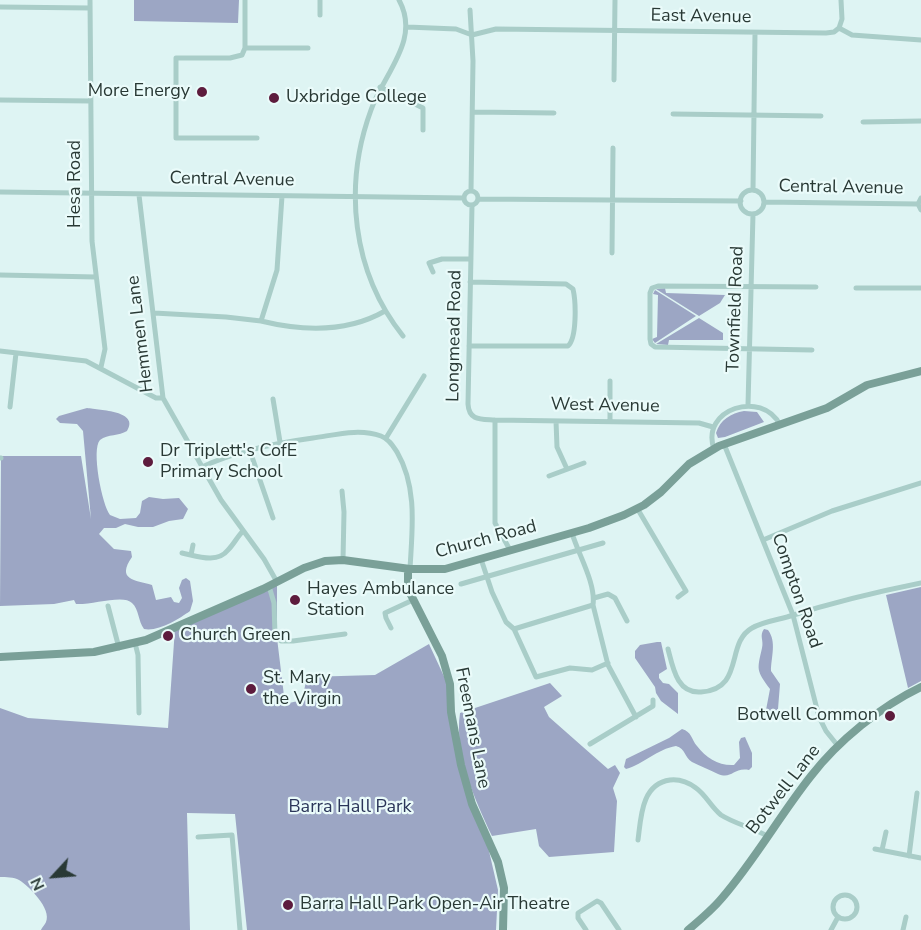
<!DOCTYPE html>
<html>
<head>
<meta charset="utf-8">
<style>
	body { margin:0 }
	#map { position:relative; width:921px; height:930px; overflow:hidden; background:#def4f3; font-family:"Nunito Sans",sans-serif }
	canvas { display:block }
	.north { position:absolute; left:24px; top:846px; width:60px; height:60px; -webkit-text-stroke:4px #eafbfa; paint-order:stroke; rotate:244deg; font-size:16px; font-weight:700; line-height:24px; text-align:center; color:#293935 }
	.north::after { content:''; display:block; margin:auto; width:21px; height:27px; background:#293935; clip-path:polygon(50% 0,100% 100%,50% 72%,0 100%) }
</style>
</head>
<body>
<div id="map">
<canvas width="921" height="930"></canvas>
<div class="north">N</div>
</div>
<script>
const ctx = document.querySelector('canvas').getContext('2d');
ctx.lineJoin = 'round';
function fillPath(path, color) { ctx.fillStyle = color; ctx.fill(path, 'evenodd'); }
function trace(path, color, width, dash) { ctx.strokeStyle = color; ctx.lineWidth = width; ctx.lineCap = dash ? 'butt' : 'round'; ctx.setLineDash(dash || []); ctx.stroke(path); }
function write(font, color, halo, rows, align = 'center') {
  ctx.font = font + ' "Nunito Sans",sans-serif'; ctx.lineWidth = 4.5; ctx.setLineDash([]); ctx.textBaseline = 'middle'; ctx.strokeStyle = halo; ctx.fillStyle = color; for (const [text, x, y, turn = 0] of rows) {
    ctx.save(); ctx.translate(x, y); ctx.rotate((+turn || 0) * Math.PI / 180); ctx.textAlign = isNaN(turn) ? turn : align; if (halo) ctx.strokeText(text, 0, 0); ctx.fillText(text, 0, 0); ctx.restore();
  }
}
const green = new Path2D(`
	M134,0H239L238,23L134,21Z
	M665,288L666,293L725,295L720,303L699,316L656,289Z
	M655,290L696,316L655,343L652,339L657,337L658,295L653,294Z
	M699,318L723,333V340H669L668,345L656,344Z
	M87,408C100,410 140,411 127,431C119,436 108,434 100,440C91,449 102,505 110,515L120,519L136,518L140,513L142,501L149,497L163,499L179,498L188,509L183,519L169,521L153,527H138L125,524L116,528H104L99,534L114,549L131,551L132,557C116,580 135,580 152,585L156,600L171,597L174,602L179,603L182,598L179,588L182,580L186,578L190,581L193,601L190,611C179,619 158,632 144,629C138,621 139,609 132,603C124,594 92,605 76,604L74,600L54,604L0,606L1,456H81L91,519L83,431L77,424L60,423L56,419L59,416Z
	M744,411L757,412L764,422L725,437L718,438L716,433C720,420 731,413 744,411Z
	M277,582V638L285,704L302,700L307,677L375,675L429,644L448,685L450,722L489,851L498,890L496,930H247L235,814L187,813L190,930H41C41,929 46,923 46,922C52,909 29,886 19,880C14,877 6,877 0,877V708L28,718L168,728L175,628Z
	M921,587V681L908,688L886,595Z
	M764,629L768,630C777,642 771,657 771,671L780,684L778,709L772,714L766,710L770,689C756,670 757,670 762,648C764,640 759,636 764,629Z
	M657,642H661L667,669L659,674V678L663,683L669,684L678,693V714L661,701L656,693L655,687L635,658V651L640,645Z
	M550,683L562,696L544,707L549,717L608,769L615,765L620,773L613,788L617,801L614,852L549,857L539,846L536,829L492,836C475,800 454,754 460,713Z
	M682,729C692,732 691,739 697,746C706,758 719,766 734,765L740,758L739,742L741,738L745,737L752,753V767L749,770C733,767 732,780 718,774C710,770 700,766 692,762C684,757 686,749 676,746C657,749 644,764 626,769L624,767L626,759L669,738Z`);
const street = new Path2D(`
	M90,0L92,241L105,349L101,367
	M245,0V48L242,55L230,58H176V138H257
	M399,0C421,40 384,73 371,110C343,186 352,272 403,336
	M0,7L90,8
	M470,10L473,61L471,191
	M320,15V0
	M407,27L456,29L472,35L496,29L826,33L834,32L839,28
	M839,28L852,35L921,40
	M839,28L842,19L841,0
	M245,48H308
	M614,80L615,0
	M380,87L423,108V130
	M0,100L91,101
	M473,112L554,113
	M673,114L821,116
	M863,122L921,121
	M753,190L755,33
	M740 202a12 12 0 1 1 24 0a12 12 0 1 1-24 0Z
	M464 198a7 7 0 1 1 14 0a7 7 0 1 1-14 0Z
	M0,192L464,198
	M139,195L163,398L221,500L264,559L277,582
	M921,198L918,204L921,210
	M478,199L741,201
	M764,202L918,204
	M472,205L468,404C469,421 481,419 495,420L699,423L713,427
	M612,253L613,148
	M433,272L429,263L442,259H471
	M0,275L96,277
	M856,288H921
	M154,313L226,317L261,321L277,270L282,196
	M261,321C302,331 347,333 385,311
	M469,346H568C577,338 576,302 573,289L566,284L470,282
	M812,350L655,347L651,344L650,339V293L652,288L658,286L816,287
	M0,351L86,361L156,398H163
	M273,399L280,442
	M748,405L753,214
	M10,407L16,353
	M495,420V523L510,550
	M556,421L557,447L567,469
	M610,421V381
	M386,438L424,376
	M724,444L793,615L819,717L826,731L838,746
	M714,449C700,409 762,389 780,425
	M250,451L273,518
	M0,458H1
	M202,467C236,451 276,443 313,438C335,435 359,428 381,436C389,439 393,446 397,452C418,488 412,530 410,569
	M549,476L584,463
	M342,491L344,512L343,560
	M637,508L686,591L678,597
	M572,533C578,554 596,583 593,605L608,665L636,717
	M763,540L832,511L921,483
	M182,553C197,556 217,564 228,550C234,544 237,537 243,531
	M191,555L193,545
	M481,559L492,592L506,622L514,629L536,677L570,668L592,670L608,663
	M461,584L603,543
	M269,586L274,603L275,635L281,641H293L345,634
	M594,598L608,594L615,598L627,621
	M108,606L119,648
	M391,628L386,618L385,613L413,600
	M514,629L593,605
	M135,643L138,655L139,713
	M668,649C673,668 677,694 701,692C745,689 725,643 752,628C762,622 776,620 787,617C831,603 876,592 921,583
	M590,744L653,706V700
	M198,837L232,835L240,930
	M638,840C641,818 641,784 670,780C679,779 688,782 696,788C706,795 711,807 721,815C735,824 752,827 767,836
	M875,849L921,858
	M882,850L886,832
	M909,856L917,793
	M833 907a12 12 0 1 1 24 0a12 12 0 1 1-24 0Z
	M586,930L578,918V913L597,901L601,903L619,930
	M831,930L838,917
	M903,930L906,917`);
const secondary = new Path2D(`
	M408,569V582L410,593L442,656L450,684L451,712L461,765L472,804L498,862L504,888L503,930
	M0,657L94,652L146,640L263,589L304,568L325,561L343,560L410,569H445L589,528L624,515L644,505L661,492L689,464L719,446L827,408L867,385L921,371
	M688,930C700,920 712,910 722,898C755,860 780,815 811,776C838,741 881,706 921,687`);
const markers = [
	[202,92,6,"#5d1c3d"],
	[274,98,6,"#5d1c3d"],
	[148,462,6,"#5d1c3d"],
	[295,600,6,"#5d1c3d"],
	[168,636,6,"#5d1c3d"],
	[251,689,6,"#5d1c3d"],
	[890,716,6,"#5d1c3d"],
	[288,905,6,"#5d1c3d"]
];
const streetNames = [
	["East Avenue",701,17,1],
	["Central Avenue",232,180,1],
	["Hesa Road",76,184,-90],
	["Central Avenue",841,188,1],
	["Townfield Road",736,309,-88],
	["Hemmen Lane",141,334,-97],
	["Longmead Road",455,336,-89],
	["West Avenue",605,406,1],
	["Church Road",486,540,-15],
	["Compton Road",796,591,71],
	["Freemans Lane",472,728,79],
	["Botwell Lane",784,790,-52]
];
const poiNames = [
	["More Energy",190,92,"right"],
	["Uxbridge College",286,98],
	["Dr Triplett's CofE",160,452],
	["Primary School",160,473],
	["Hayes Ambulance",307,590],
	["Station",307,611],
	["Church Green",180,636],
	["St. Mary",263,679],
	["the Virgin",263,700],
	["Botwell Common",878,716,"right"],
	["Barra Hall Park Open-Air Theatre",300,905]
];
const parkNames = [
	["Barra Hall Park",350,808]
];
fillPath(green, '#9ca6c4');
trace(street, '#a9cdc8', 5);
trace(secondary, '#7aa098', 8);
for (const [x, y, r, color] of markers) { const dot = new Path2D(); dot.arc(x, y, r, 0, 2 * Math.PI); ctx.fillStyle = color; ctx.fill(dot); trace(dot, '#eafbfa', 2); }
write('18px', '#293935', '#eafbfa', streetNames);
write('18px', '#293935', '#eafbfa', poiNames, 'left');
write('18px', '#2b3559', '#eafbfa', parkNames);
</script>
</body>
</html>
